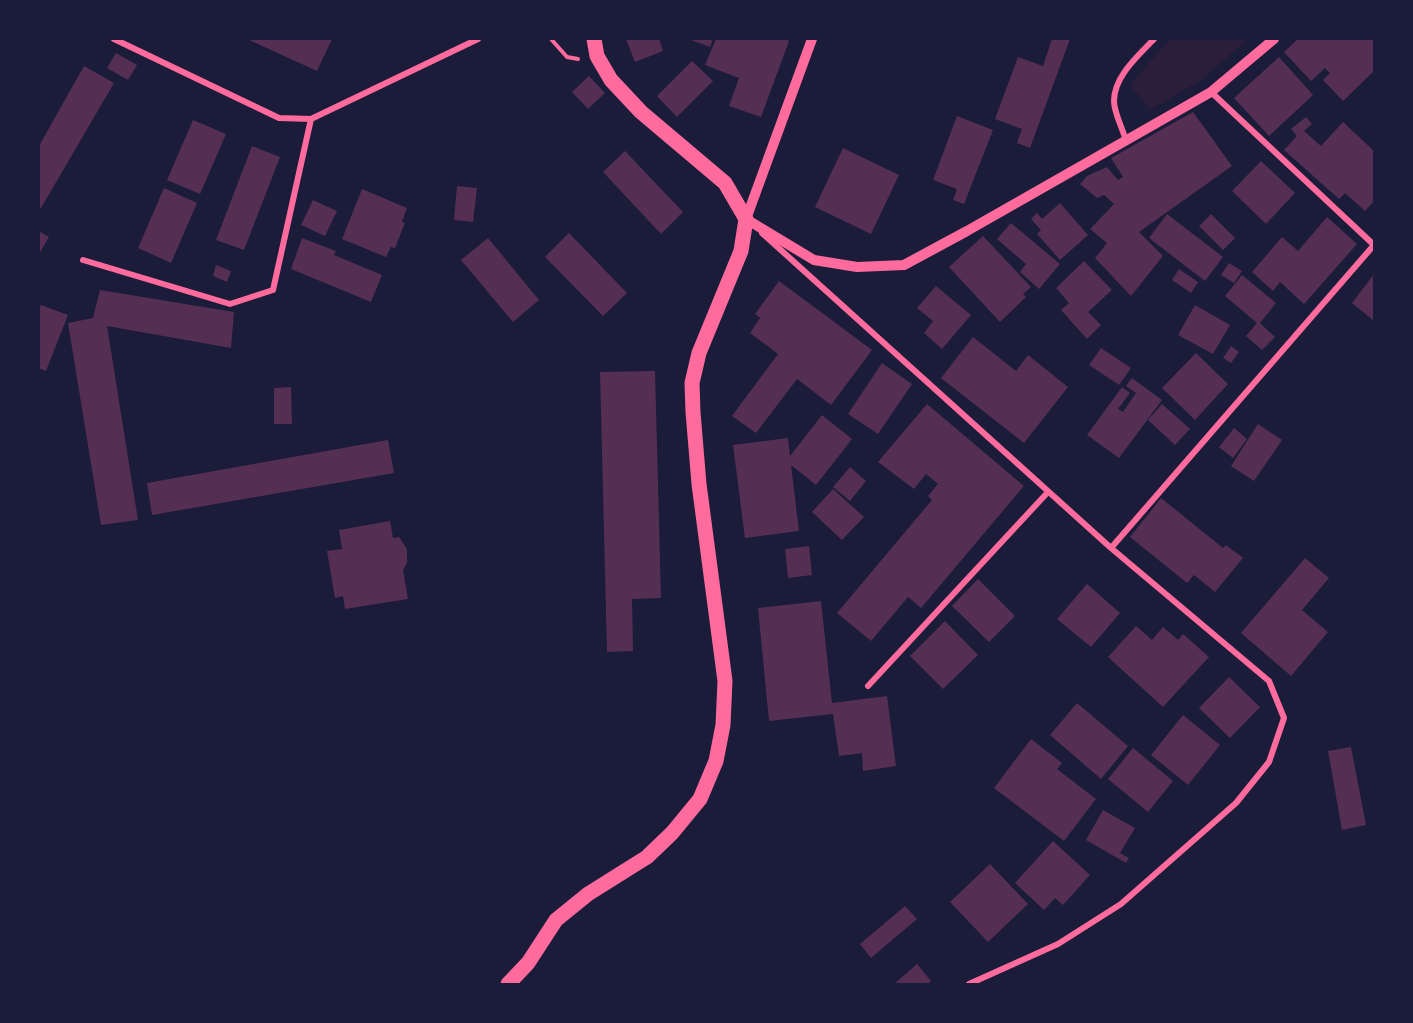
<!DOCTYPE html>
<html>
<head>
<meta charset="utf-8">
<style>
	body { margin:0 }
	#map { position:relative; width:1413px; height:1023px; overflow:hidden; background:#1b1b3a; font-family:"DejaVu Sans",sans-serif }
	canvas { display:block }
	.frame { position:absolute; inset:0; border:40px solid #1b1b3a; pointer-events:none }
</style>
</head>
<body>
<div id="map">
<canvas width="1413" height="1023"></canvas>
<div class="frame"></div>
</div>
<script>
const ctx = document.querySelector('canvas').getContext('2d');
ctx.lineJoin = 'round';
function fillPath(path, color) { ctx.fillStyle = color; ctx.fill(path, 'evenodd'); }
function trace(path, color, width, dash) { ctx.strokeStyle = color; ctx.lineWidth = width; ctx.lineCap = dash ? 'butt' : 'round'; ctx.setLineDash(dash || []); ctx.stroke(path); }
const green = new Path2D(`
	M1170,39H1248L1200,81L1150,110L1130,85Z`);
const building = new Path2D(`
	M247,39H332L317,71Z
	M626,39H659L663,51L635,62Z
	M688,39H713L710,47Z
	M716,39H785L789,41L761,117L729,106L739,78L705,65Z
	M1052,39H1070L1030,148L1017,143L1022,129L995,119L1018,57L1043,66Z
	M1298,39H1374V71L1343,101L1323,80L1330,73L1325,68L1311,81L1284,52Z
	M116,53L137,65L128,80L107,68Z
	M1279,57L1313,95L1269,136L1234,98Z
	M692,61L713,81L677,117L657,96Z
	M84,66L114,83L41,208L39,207V146Z
	M589,76L605,93L588,109L572,92Z
	M1193,112L1232,166L1139,232L1163,256L1131,296L1095,258L1107,243L1090,229L1114,204L1104,195L1097,198L1080,184L1087,176L1107,167L1118,180L1123,177L1111,158Z
	M957,116L993,130L964,204L953,200L957,189L933,180Z
	M1306,117L1312,124L1304,131L1321,146L1343,122L1374,151V201L1365,211L1345,193L1339,199L1284,150L1297,136L1291,129Z
	M193,120L226,134L200,194L167,180Z
	M252,146L280,157L244,250L216,240Z
	M843,148L899,175L871,234L815,207Z
	M625,151L683,212L661,234L603,172Z
	M1261,161L1295,193L1266,224L1232,191Z
	M457,186L477,188L473,222L454,220Z
	M164,188L197,203L171,263L138,248Z
	M362,189L407,208L402,222L405,223L395,248L391,247L386,257L342,239Z
	M313,200L337,211L325,236L301,225Z
	M1060,203L1088,235L1060,260L1037,234L1041,230L1031,219L1037,213L1042,219Z
	M1167,214L1223,257L1205,281L1149,238Z
	M1211,214L1235,238L1223,250L1199,226Z
	M1327,217L1357,244L1304,304L1280,282L1273,291L1252,272L1282,237L1298,251Z
	M1011,223L1060,264L1039,289L1020,272L1026,264L997,239Z
	M39,231L49,237L39,254Z
	M569,233L627,293L603,316L545,257Z
	M983,236L1031,287L1023,294L1026,297L1000,322L949,267Z
	M302,238L336,251L334,255L382,275L371,302L291,269Z
	M488,238L539,300L513,322L461,260Z
	M1084,261L1112,290L1088,312L1101,325L1087,339L1061,310L1069,303L1056,288Z
	M1229,263L1242,271L1234,283L1221,275Z
	M216,265L231,271L227,282L213,276Z
	M1179,269L1198,282L1191,293L1172,280Z
	M1374,274V321L1352,303Z
	M1242,275L1276,303L1260,323L1275,337L1262,350L1246,336L1257,323L1225,296Z
	M779,281L872,350L831,405L797,379L756,433L732,416L778,354L750,333L760,318L755,314Z
	M936,286L971,315L942,349L924,333L933,321L917,308Z
	M100,290L234,312L231,348L107,326L138,520L101,525L68,323L93,318Z
	M41,305L68,315L46,371L39,368V309Z
	M1195,305L1230,325L1213,354L1178,335Z
	M973,337L1016,371L1028,355L1068,387L1024,443L941,378Z
	M1231,346L1239,352L1231,363L1223,358Z
	M1101,348L1131,368L1119,385L1089,365Z
	M1196,353L1228,384L1195,420L1162,388Z
	M882,363L912,384L878,434L848,414Z
	M655,371L661,598L632,599L633,651L607,652L600,372Z
	M1132,378L1162,400L1119,458L1087,435L1122,387L1130,393L1118,409L1123,412L1136,393L1126,386Z
	M291,387L292,424H274V388Z
	M927,404L1024,486L921,608L908,597L871,641L837,613L932,500L928,496L938,484L926,474L914,489L878,462Z
	M1162,404L1190,429L1175,445L1148,420Z
	M822,415L852,439L816,485L791,465L799,531L745,538L733,445L788,438L790,456Z
	M1258,424L1282,440L1254,481L1231,466Z
	M1234,428L1247,439L1233,458L1219,447Z
	M388,440L394,473L152,515L147,483Z
	M850,467L866,481L850,501L833,487Z
	M833,489L864,517L842,540L812,512Z
	M1161,498L1223,548L1226,545L1243,558L1215,592L1194,575L1187,583L1130,537Z
	M390,521L393,538L399,537L407,549V563L403,570L408,599L345,609L343,596L335,598L327,551L342,549L339,530Z
	M809,546L812,575L788,578L785,549Z
	M1305,558L1329,578L1302,610L1328,632L1291,676L1241,633Z
	M978,579L1015,616L989,642L952,606Z
	M1087,584L1120,613L1091,647L1057,619Z
	M821,601L832,703L887,696L896,766L863,771L862,753L839,756L833,714L769,721L758,608Z
	M945,621L978,655L943,689L910,656Z
	M1136,626L1152,640L1163,627L1178,640L1183,634L1209,657L1163,707L1108,657Z
	M1229,677L1260,707L1230,738L1199,708Z
	M1077,703L1128,746L1101,779L1050,735Z
	M1183,715L1220,745L1188,785L1151,755Z
	M1031,739L1062,763L1057,769L1096,799L1064,841L994,788Z
	M1351,747L1366,825L1342,830L1328,751Z
	M1133,748L1173,781L1148,812L1108,779Z
	M1103,810L1135,828L1120,853L1129,858L1126,863L1086,840Z
	M1053,841L1090,875L1063,905L1055,898L1044,910L1015,883Z
	M990,864L1028,904L988,942L950,902Z
	M905,906L917,919L871,958L860,944Z
	M917,964L931,981L928,984H894Z`);
const path = new Path2D(`
	M551,39L567,57L578,59`);
const minor = new Path2D(`
	M114,39L279,118L311,119L478,39
	M1211,92L1374,245
	M1126,141C1123,129 1114,113 1114,101C1114,76 1139,55 1154,39
	M762,233L1111,548L1269,681L1284,718L1269,762L1236,803L1121,904L1058,944L969,984
	M83,260L230,304L273,290L311,119
	M1111,548L1374,245
	M868,686L1048,492`);
const tertiary = new Path2D(`
	M812,39L746,219L814,260L857,267L904,265L967,231L1211,92L1274,39`);
const primary = new Path2D(`
	M508,984L528,963L556,920L588,894L647,857L672,833L700,799L716,761L723,725L725,681L699,484L693,412L692,383L699,353L741,251L746,219L725,183L641,112L611,80L597,56L594,39`);
fillPath(green, '#2a1e3b');
fillPath(building, '#542f53');
trace(path, '#ff6b9d', 4);
trace(minor, '#ff6b9d', 6);
trace(tertiary, '#ff6b9d', 10);
trace(primary, '#ff6b9d', 15);
</script>
</body>
</html>
